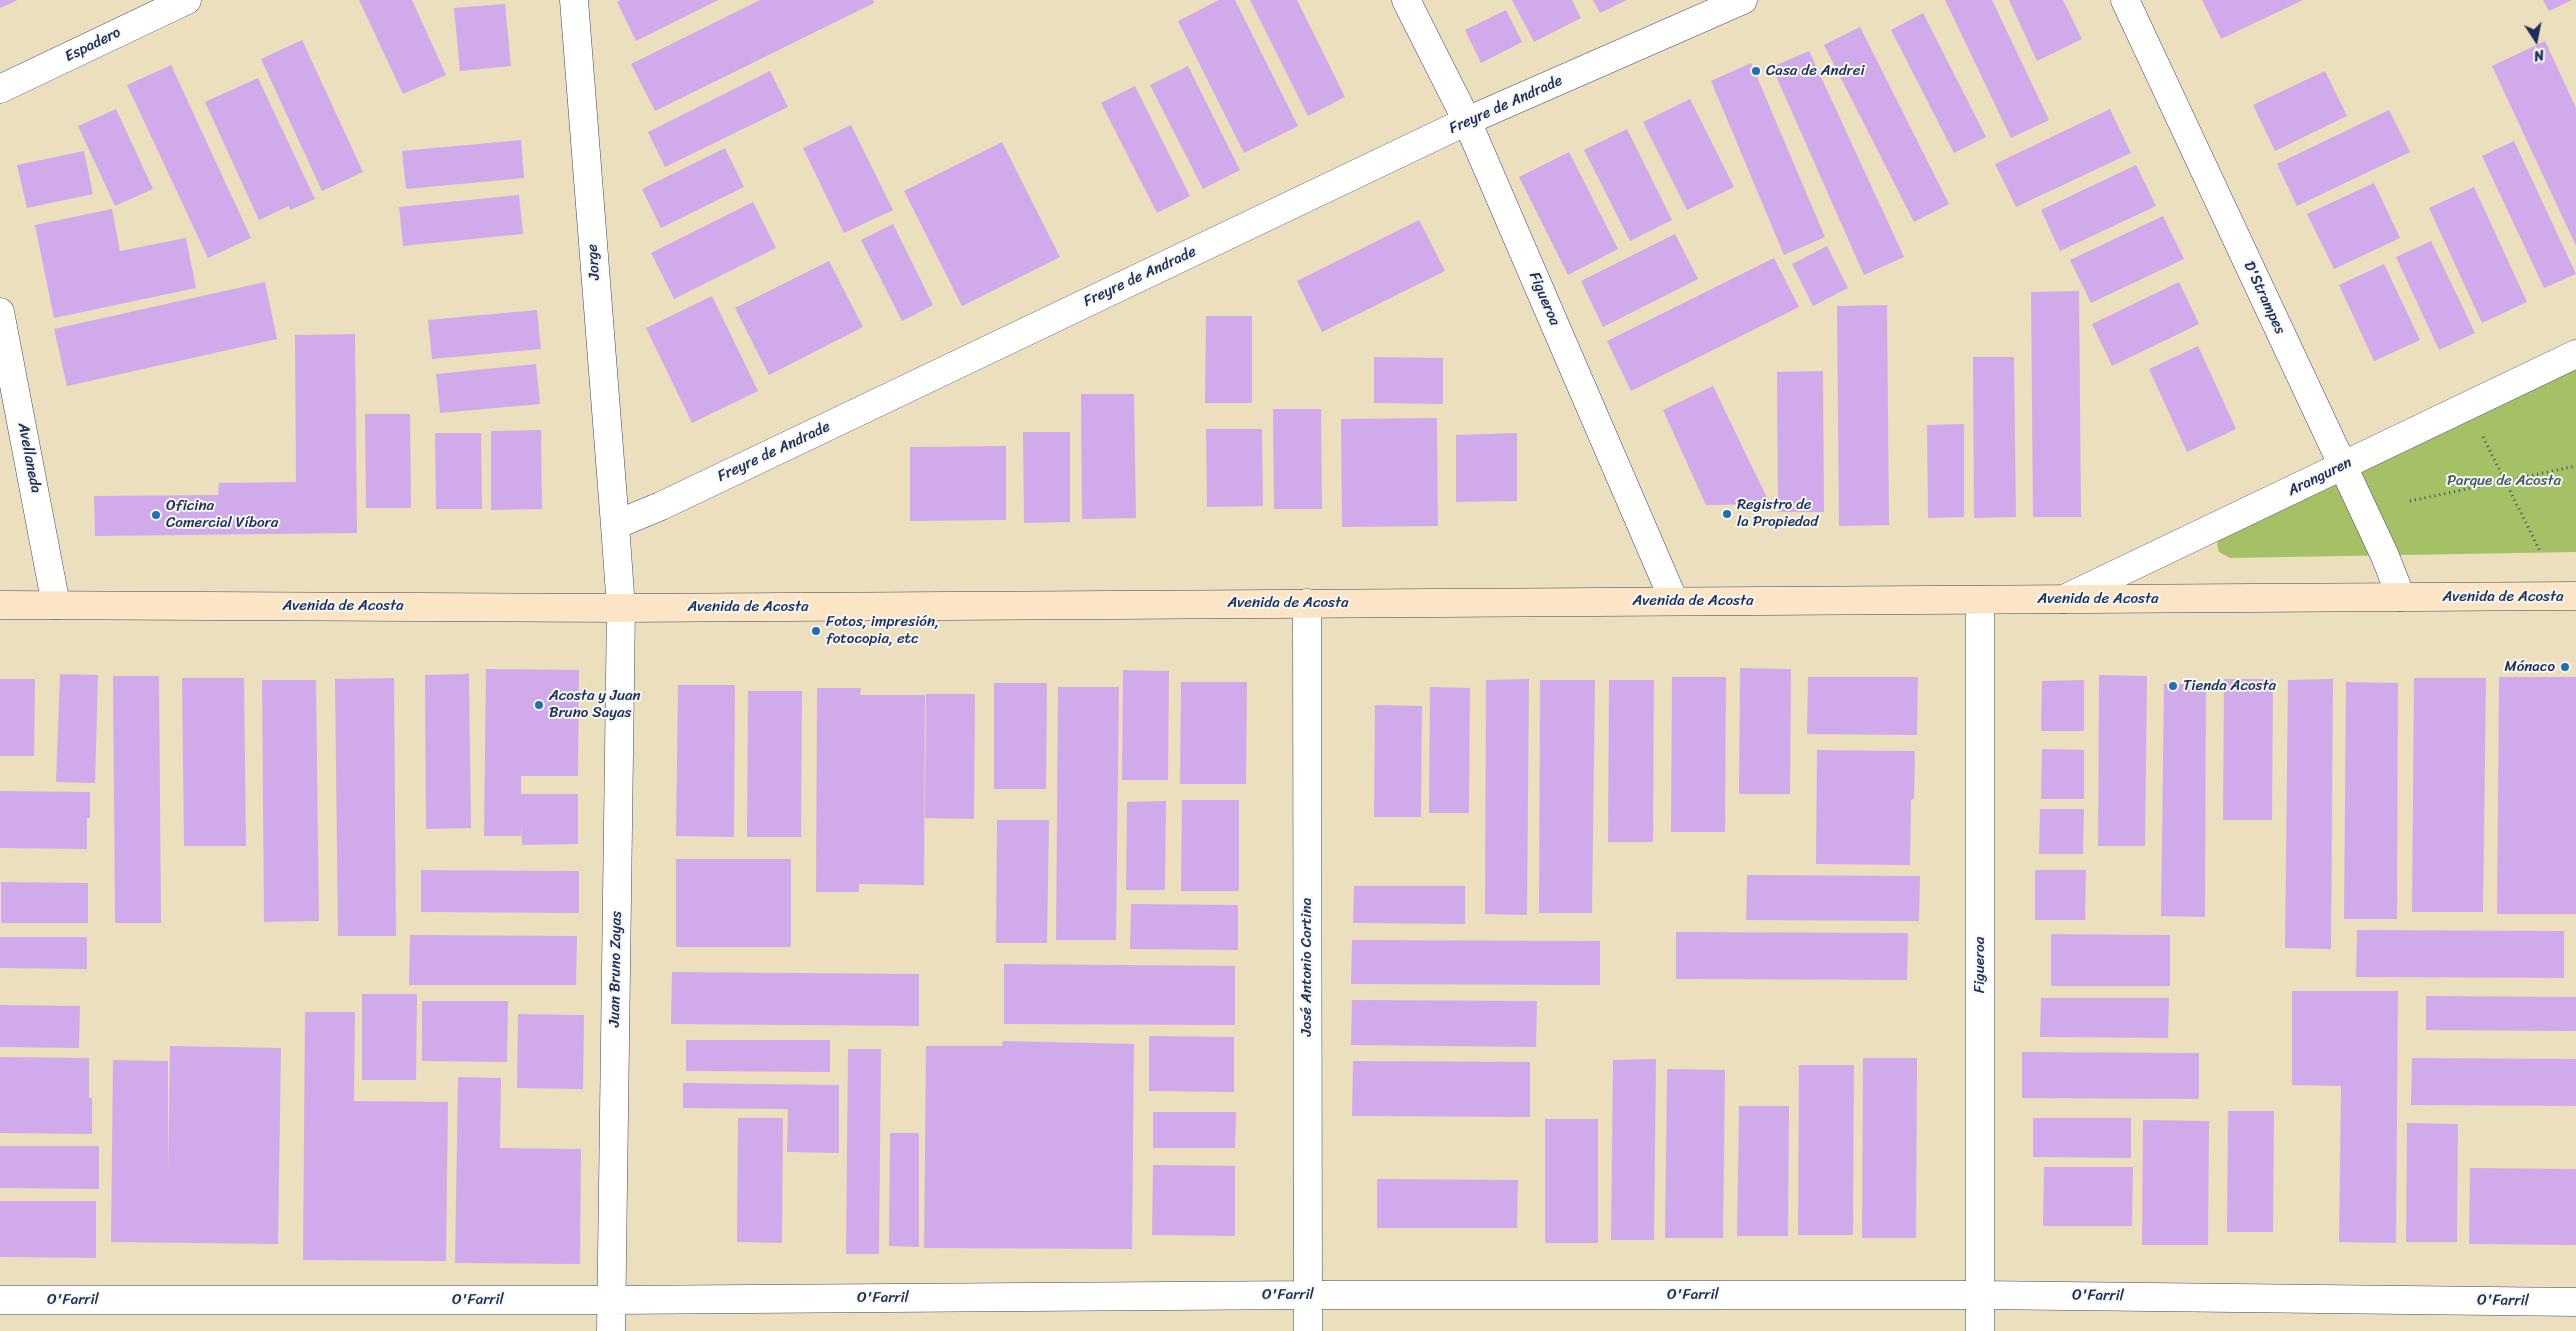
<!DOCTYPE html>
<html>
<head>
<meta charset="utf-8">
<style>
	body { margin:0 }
	#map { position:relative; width:2576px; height:1331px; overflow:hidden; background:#ebdfbd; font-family:Sriracha,sans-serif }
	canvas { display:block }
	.north { position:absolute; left:2511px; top:15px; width:50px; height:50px; -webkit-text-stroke:4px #f6f6f2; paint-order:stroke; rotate:169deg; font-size:14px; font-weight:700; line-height:20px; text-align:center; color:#1b2f5e }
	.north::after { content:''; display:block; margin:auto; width:18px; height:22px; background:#1b2f5e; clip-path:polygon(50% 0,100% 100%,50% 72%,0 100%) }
</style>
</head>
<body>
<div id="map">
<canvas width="2576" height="1331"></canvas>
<div class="north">N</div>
</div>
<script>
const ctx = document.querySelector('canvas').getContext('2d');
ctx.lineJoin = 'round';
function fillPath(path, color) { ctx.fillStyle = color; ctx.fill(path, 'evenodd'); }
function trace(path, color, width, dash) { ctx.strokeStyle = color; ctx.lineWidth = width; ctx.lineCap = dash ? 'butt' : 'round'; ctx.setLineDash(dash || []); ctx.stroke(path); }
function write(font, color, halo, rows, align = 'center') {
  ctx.font = font + ' Sriracha,sans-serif'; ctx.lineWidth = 4; ctx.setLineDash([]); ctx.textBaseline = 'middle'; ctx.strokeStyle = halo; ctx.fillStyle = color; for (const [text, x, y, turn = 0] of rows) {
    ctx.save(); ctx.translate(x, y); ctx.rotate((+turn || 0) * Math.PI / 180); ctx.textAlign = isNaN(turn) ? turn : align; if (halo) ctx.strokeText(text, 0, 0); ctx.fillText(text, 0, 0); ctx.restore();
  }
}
const green = new Path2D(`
	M2576,366V552L2230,558L2219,552L2217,544L2221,533Z`);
const building = new Path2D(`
	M0,0H18L0,8Z
	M359,0H412L446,75L403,94Z
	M621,0H718L636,41L617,2Z
	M760,0H873L874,3L655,111L631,64Z
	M1219,0H1235L1298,126L1244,153L1178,21Z
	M1250,0H1297L1345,97L1308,116Z
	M1512,0H1572L1581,18L1534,42Z
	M1593,0H1627L1600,13Z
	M1945,0H1992L2049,120L2011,138Z
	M2009,0H2063L2082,39L2037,61Z
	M2202,0H2303L2221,39Z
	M2543,0H2572L2549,11Z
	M505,4L511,66L460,71L454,8Z
	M1506,10L1522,42L1481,63L1465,30Z
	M1923,13L1986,137L1954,153L1891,30Z
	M1860,27L1949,204L1914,222L1824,45Z
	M302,40L363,172L322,191L261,59Z
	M2545,41L2576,108V246L2492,66Z
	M1809,51L1904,257L1864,275L1772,67Z
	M1751,63L1825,237L1784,255L1711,81Z
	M171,65L251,238L208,258L127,85Z
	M1188,66L1240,170L1203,189L1150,85Z
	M770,71L788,107L665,167L648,132Z
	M2325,71L2347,116L2275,151L2253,105Z
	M258,78L315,199L290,210L289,206L259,220L205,102Z
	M1135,86L1190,196L1157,213L1101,103Z
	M1690,99L1734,187L1687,210L1643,122Z
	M116,109L153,189L115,206L78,126Z
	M2110,109L2131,153L2016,207L1995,164Z
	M2389,110L2410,152L2297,206L2277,164Z
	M851,125L893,210L844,233L803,148Z
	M1627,129L1672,220L1630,241L1584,150Z
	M521,140L524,178L406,189L402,151Z
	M2514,141L2576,274L2544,288L2482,156Z
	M1002,142L1060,257L962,306L904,191Z
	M725,148L744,187L661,228L642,189Z
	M84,151L93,194L27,208L17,165Z
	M1569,152L1618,249L1568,275L1519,177Z
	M2136,165L2156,206L2060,251L2041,210Z
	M2374,183L2400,238L2334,269L2307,214Z
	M2474,187L2527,302L2482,323L2429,208Z
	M519,195L523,234L403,246L399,207Z
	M753,202L776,248L674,299L651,253Z
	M112,209L120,251L186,238L196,288L54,318L35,225Z
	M2163,216L2184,259L2091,303L2070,260Z
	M1419,220L1445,271L1322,332L1297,281Z
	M893,224L933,305L902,321L861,240Z
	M1675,234L1698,279L1603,327L1581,281Z
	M2431,241L2475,333L2439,350L2396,257Z
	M1827,246L1848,288L1813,306L1792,264Z
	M1774,258L1799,307L1631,391L1607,341Z
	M829,261L863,327L769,375L735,308Z
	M2384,264L2420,340L2374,361L2339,285Z
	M265,282L277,339L67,386L54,329Z
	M2179,282L2199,324L2112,366L2092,324Z
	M2079,291L2081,517H2033L2031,292Z
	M712,296L758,391L692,423L646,328Z
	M1887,305L1889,525L1839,526L1837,306Z
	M537,310L541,349L432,359L428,320Z
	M1206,316H1252V403H1205Z
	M355,334L357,533L95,536L94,496L218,495L219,483L296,482L295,335Z
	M2198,346L2236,429L2187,452L2149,369Z
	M1374,357L1443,358V404L1374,403Z
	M1973,357H2014L2016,517L1974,518Z
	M536,364L540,404L440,413L436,374Z
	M1823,371L1824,512H1778L1777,372Z
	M1713,386L1770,504L1706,505L1663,410Z
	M1081,394H1134L1136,518L1082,519Z
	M1273,409H1321L1322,509H1274Z
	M365,414H410L411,508H366Z
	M1437,418L1438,526L1342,527L1341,419Z
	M1964,424V517L1928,518L1927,425Z
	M1206,429H1262L1263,506L1207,507Z
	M541,430L542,509L491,510V431Z
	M1023,432H1070V522L1024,523Z
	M435,433H481L482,509H436Z
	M1517,433V501L1456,502V435Z
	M1006,446V520L910,521V447Z
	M1740,668L1791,669L1790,794H1739Z
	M486,669L579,670L578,776H521V794H578V844L522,845L521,819V836H484Z
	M1123,670L1169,671L1168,780H1122Z
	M60,674L98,675L95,783L56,782Z
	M469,674L471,828L426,829L425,675Z
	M2099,675L2147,676L2145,846H2098Z
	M113,676H159L161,923H115Z
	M1672,677H1726L1725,832H1671Z
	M1808,677H1918L1917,735L1807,734Z
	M2499,677H2576V914H2497Z
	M182,678H244L246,846H184Z
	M394,678L396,936H338L335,679Z
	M2414,678H2486L2483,912H2412Z
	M0,679H35L34,756H0Z
	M1529,679L1527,915L1485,914L1486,680Z
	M2224,679H2273L2272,820H2223Z
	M2333,679L2331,949L2285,948L2288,680Z
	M262,680H316L319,921L264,922Z
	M1540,680H1595L1592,913H1539Z
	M1609,680H1654L1653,842H1608Z
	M2084,680V731H2041L2042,681Z
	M1181,682H1247L1246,784H1180Z
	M2346,682L2398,683L2397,919H2344Z
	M994,683H1047L1046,789H994Z
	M2164,684H2206L2205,917L2161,916Z
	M678,685H735L734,837L676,836Z
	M1058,687H1119L1116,940H1056Z
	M1430,687L1470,688L1469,813H1429Z
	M817,688H861L860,695H925L924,885L859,884V892H816Z
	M748,691H802L801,837H747Z
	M926,694H975L974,819L925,818Z
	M1375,705L1422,706L1421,817H1374Z
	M2042,749L2084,750V799H2041Z
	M1817,750L1915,751L1914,799L1911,800L1910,865L1816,864Z
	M0,791L90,792V818H87V849L0,848Z
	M1182,800H1239V891H1181Z
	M1166,801L1165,890H1126L1127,802Z
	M2040,809H2084L2083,854H2039Z
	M997,820H1049L1047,943H996Z
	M676,859H791V947H676Z
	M421,870L579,871V913L421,912Z
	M2035,870H2086L2085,920H2035Z
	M1747,875L1920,876L1919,921L1746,920Z
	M1,882L88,883V923H1Z
	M1354,886H1465V924L1353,923Z
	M1131,904L1238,905V950L1130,949Z
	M2357,930L2564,931V978L2356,977Z
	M1676,932L1908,933L1907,980L1676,979Z
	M2051,934L2170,935V986H2051Z
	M410,935L577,936L576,985H409Z
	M0,937H87V969L0,968Z
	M1352,940L1600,941V985L1351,984Z
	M1004,964L1235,966V1025L1004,1024Z
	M672,972L919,974V1026L671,1024Z
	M2292,991H2398L2396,1243L2339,1242L2341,1086L2292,1085Z
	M362,994H417L416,1080H362Z
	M2426,996L2576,997V1031L2426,1030Z
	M2041,998H2169L2168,1038L2040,1037Z
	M1352,1000L1537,1001L1536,1047L1351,1045Z
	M422,1001H508L507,1062L422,1061Z
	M0,1005L80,1006L79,1048L0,1047Z
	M305,1012H355L354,1101L448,1102L446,1261L303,1260Z
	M518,1014L584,1015L583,1089L517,1088Z
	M1149,1036L1234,1037V1092L1149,1091Z
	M686,1040H830V1072L686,1071Z
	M1003,1041L1134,1044L1132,1249L924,1248L926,1046H1002Z
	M170,1046L281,1048L278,1244L111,1242L113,1060L168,1061V1175Z
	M848,1049H881L879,1254H846Z
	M2022,1052L2199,1053V1099L2022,1098Z
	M0,1057L89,1058V1098H92V1134L0,1133Z
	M1863,1058H1917L1916,1238H1862Z
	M2412,1058L2576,1059V1106L2411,1105Z
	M1656,1059L1654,1240H1611L1613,1060Z
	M1353,1061L1530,1062V1117L1352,1116Z
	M1799,1065H1854L1853,1235H1798Z
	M1667,1069L1725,1070L1723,1238H1665Z
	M458,1077L501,1078L500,1148L581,1149L580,1264L455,1263Z
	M683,1083L839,1085V1153L787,1152L788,1109L683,1108Z
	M1739,1106H1789L1788,1236H1737Z
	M2228,1111H2274L2273,1232H2227Z
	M1153,1112H1236L1235,1148H1153Z
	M738,1118H783L782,1243L737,1242Z
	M2033,1118H2131V1158L2033,1157Z
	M1545,1119H1598V1243H1545Z
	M2143,1120L2209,1121L2208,1245H2142Z
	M2407,1123L2458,1124L2457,1242H2406Z
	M890,1133H919V1247L889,1246Z
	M0,1146H99V1189L0,1188Z
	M1153,1165L1235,1166V1236L1152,1235Z
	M2044,1167H2133L2132,1226H2043Z
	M2470,1168L2576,1169V1245L2469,1244Z
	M1377,1179L1518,1180L1517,1228H1377Z
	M0,1201H96V1258L0,1257Z`);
const path = new Path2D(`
	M2483,437L2541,553
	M2410,501L2576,466`);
const street = new Path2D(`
	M574,0L615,525
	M1406,0L1467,121L1674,601
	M2125,0L2385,556L2401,597
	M0,89L187,0
	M0,312L56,605
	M2064,599L2576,354
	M1307,603L1308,1331
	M0,1300H611L1308,1295H1979L2576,1302
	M611,1331L621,608L615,525L661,506L1467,121L1743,0
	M1980,1331V600`);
const secondary = new Path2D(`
	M0,605L621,608L2576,596`);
const markers = [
	[1756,71,5,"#1f6fb2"],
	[1727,514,5,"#1f6fb2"],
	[156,515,5,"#1f6fb2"],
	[816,631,5,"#1f6fb2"],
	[2565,667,5,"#1f6fb2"],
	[2173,686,5,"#1f6fb2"],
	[539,705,5,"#1f6fb2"]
];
const streetNames = [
	["Espadero",93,45,-26],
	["Freyre de Andrade",1506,105,-24],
	["Jorge",594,262,-94],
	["Freyre de Andrade",1140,277,-25],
	["D'Strampes",2264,298,65],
	["Figueroa",1544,299,67],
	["Freyre de Andrade",774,452,-25],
	["Avellaneda",29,458,79],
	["Aranguren",2320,477,-26],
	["Avenida de Acosta",2503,597],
	["Avenida de Acosta",2098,599],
	["Avenida de Acosta",1693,601],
	["Avenida de Acosta",1288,603],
	["Avenida de Acosta",343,606],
	["Avenida de Acosta",748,607],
	["Figueroa",1980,965,-90],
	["José Antonio Cortina",1307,967,-90],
	["Juan Bruno Zayas",616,969,-89],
	["O'Farril",1288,1295],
	["O'Farril",1693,1295],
	["O'Farril",2098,1296,1],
	["O'Farril",883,1298],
	["O'Farril",73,1300],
	["O'Farril",478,1300],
	["O'Farril",2503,1301,1]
];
const poiNames = [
	["Casa de Andrei",1766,71],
	["Registro de",1737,505],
	["la Propiedad",1737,522],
	["Oficina",166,506],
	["Comercial Víbora",166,523],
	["Fotos, impresión,",826,622],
	["fotocopia, etc",826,639],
	["Mónaco",2555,667,"right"],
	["Tienda Acosta",2183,686],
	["Acosta y Juan",549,696],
	["Bruno Sayas",549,713]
];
const parkNames = [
	["Parque de Acosta",2504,481]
];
fillPath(green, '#a6c066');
fillPath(building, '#d1aaeb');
trace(street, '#3a496c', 29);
trace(secondary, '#3a496c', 29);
trace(path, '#3a496c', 3, [1, 4]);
trace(street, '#fff', 28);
trace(secondary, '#fce5c4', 28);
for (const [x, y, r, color] of markers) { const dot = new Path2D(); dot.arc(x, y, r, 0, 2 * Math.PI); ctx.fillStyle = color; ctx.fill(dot); trace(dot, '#f6f6f2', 2); }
write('15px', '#1b2f5e', '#f6f6f2', streetNames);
write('15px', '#1b2f5e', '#f6f6f2', poiNames, 'left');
write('15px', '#455a60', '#f6f6f2', parkNames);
</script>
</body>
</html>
